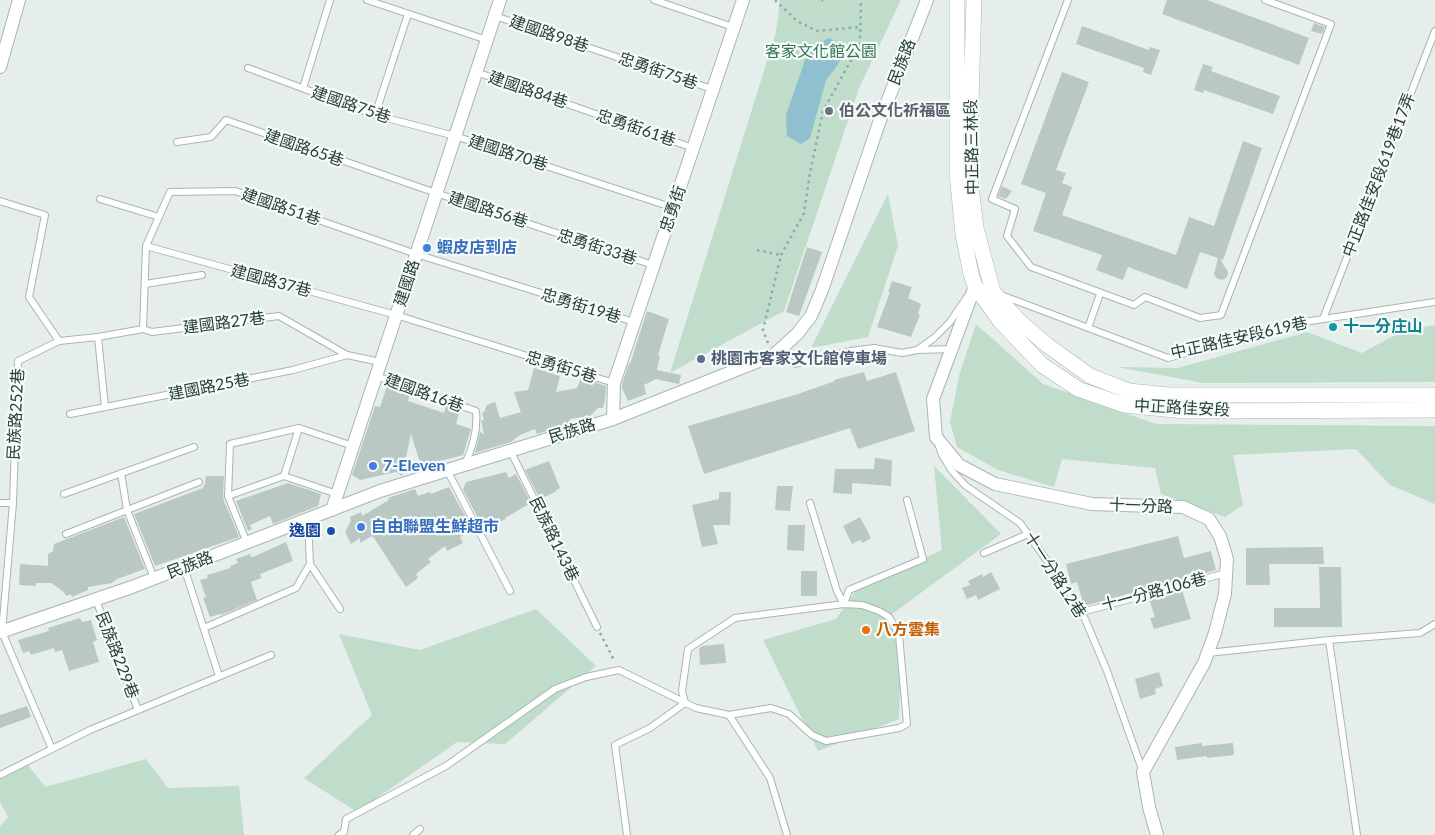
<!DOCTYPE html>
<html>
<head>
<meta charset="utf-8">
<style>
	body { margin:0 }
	canvas { display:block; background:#e5eeeb }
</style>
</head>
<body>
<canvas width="1435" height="835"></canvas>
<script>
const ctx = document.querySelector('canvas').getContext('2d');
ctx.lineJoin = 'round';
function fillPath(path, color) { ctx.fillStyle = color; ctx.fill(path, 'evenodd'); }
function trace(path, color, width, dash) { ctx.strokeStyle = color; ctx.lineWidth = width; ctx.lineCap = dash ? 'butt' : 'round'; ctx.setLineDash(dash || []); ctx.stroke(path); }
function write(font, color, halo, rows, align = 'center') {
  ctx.font = font + ' Lato,"Noto Sans TC",sans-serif'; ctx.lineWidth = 4.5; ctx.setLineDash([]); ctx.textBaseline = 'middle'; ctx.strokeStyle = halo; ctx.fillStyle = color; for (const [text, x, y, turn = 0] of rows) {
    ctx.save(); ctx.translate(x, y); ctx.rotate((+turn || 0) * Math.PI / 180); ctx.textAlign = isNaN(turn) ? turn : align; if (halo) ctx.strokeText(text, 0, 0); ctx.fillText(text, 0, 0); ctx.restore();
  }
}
const green = new Path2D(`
	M780,0H901L859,88L784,311L670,373L776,32Z
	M888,194L898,246L868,337L811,348Z
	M976,324L1043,384L1156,424L1435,426V504L1390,485L1356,449L1233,455L1243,505L1225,517L1161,494L1155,468L1062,459L1054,487L998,470L957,447L950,422L959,376Z
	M1435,325V382L1203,383L1117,367L1178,368L1307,332L1362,353L1404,330Z
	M934,466L1001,534L888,617L901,641L899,719L818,751L763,640L836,619L857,589L942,550Z
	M536,609L596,666L505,744L457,742L357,812L304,778L372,715L339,634L420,650Z
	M146,759L168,788L239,786L244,835H0V826L8,817L0,802V771L28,765L45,787Z`);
const water = new Path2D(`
	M829,38L841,45L843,55L837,66L826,80L810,138L801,144L787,136L786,115L809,49Z`);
const building = new Path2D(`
	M1167,0H1207L1309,38L1299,65L1162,14Z
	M1314,23L1325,27L1322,34L1311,31Z
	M1082,26L1149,50L1150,47L1160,50L1151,75L1143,72L1144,68L1076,44Z
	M1203,64L1213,67L1211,71L1280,96L1273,114L1204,90L1203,93L1194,90Z
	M1062,72L1089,82L1056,170L1066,173L1062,183L1072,187L1062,215L1176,255L1189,217L1214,226L1243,141L1262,148L1223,260L1220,259L1228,272L1227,277L1222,280L1216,278L1214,274L1218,258L1200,252L1187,289L1128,267L1123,280L1096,270L1102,255L1033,231L1046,193L1021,184Z
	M1002,186L1012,191L1006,199L998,196Z
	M807,247L822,252L799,316L786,312Z
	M892,281L912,287L908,298L921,304L918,314L920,315L911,337L877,327L890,292H888Z
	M647,311L669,319L658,355L660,356L657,370L681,375L679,384L656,379L644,385L646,394L628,401L622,388V384L629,363L630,364Z
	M534,368L560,376L556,392L577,388L581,378L606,386L605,400L603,408H598L590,416L570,419L571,423L537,434L535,429L520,435L511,442L475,453L480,432L484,434L481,420H484L482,413L484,412L487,405L495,402L500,418L521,412L514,392L528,390Z
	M864,372L867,381L896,372L915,431L858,449L850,428L704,474L688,426L798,394L835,381L834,380Z
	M387,386L410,394L408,401L444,413L446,406L460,411L456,424L471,429L463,455L421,466L411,434L402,476L396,472L360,480L352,475L375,406L380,407Z
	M875,458L892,460L891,486L852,483V494L833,493L835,469H874Z
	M549,461L560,488L556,490L557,491L540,499L525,470Z
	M506,472L509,478L516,474L531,503L505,518L506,519L484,529L463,490L466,482Z
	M206,476H224L223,496L225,505H226L239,537L155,566L134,514L203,488L204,485H205Z
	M288,483L321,494L318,506L273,524L270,516L250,525L252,529L248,531L236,501Z
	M777,486H793L790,511L775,510Z
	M449,487L472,528L462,533L463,536L460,537L463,543L447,551L445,546L428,559L431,562L416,574L418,578L406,587L374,538L372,536L360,543V538L351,544L345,532L351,520L350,517L361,512L362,516L389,500L388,498L415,489L418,496L430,492L431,494Z
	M719,492H731L730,525H713L718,544L702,547L692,505L719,499Z
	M124,517L145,569L117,579L112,583L88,587V590L72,597L71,594L66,596L64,592L51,583H36V586L19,585L20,564L48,566V554L53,551L54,544Z
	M860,517L871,538L863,543L860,540L852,544L843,526Z
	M788,525H805L804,551L787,550Z
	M1178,536L1184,558L1211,551L1216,570L1084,606L1077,582L1071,584L1066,564Z
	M286,542L293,561L260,574L261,578L251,582L257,600L221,615L220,614L210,617L203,598L206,597L200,580L208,578L207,575L231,568L230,566L238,563L236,559L250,554L251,557H253Z
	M1323,547L1324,564H1269L1270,585H1246V548Z
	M1319,567H1341L1342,627H1274V608H1320Z
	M801,571H817V596H801Z
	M991,572L1000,589L978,600L976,595L967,599L962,588L970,585L968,581L982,574L983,577Z
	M1182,590L1191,619L1154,629L1150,618L1155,617L1149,599Z
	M80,618L82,622L91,620L97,640L93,642L99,662L69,671L62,650L55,652L54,648L31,655L29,651L23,653L18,640L49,631L48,628Z
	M724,644L726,663L700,665L699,649L702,646Z
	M1159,672L1163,686L1155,689L1156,694L1140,699L1135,679Z
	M27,706L31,717L0,728V715Z
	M1202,743V746L1233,743L1234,755L1207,758V756L1177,760L1175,747Z`);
const path = new Path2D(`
	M775,0L797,21L817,31L860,27
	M822,0L823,1
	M757,250L781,255
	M768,343L763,330L781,255L804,213L810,173L823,111L860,44L861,0
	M600,633L615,662`);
const service = new Path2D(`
	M367,0L487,40
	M654,0L733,27
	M1068,0L992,199L1015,209L1007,236L1031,267L1134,305L1145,297L1200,318L1221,315L1331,24L1265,0
	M495,16L712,89
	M248,68L375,115L455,136L674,208
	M476,72L693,148
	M303,88L330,0
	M375,115L408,14
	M177,142L211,137L226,120L436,193L653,265
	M100,199L159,217
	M0,201L45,215L29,297L59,341
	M146,246L396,315L614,383
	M145,284L202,275
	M1001,295L1168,358L1291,324L1435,302
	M1323,319L1435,31
	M1088,328L1100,294
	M143,329L146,246L170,192L235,191L416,254L634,322
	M98,337L105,407
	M917,350L934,338L950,322L967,297
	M774,355L794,364L851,351L874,348L902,353L917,350L953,349
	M376,376L476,411C478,430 473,447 465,464
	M70,414L293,370L347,355
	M939,446L942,455L952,471L966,486L1020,523L1072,596L1082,612L1107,671L1143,772
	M510,450L597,627
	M447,470L510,591
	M121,473L127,510L154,578
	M284,476L337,494
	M64,494L194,447
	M228,496L284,476L299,428
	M0,503H13
	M308,519L310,564L340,609
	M66,534L199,482
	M247,543L228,496L230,444L299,428L353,446
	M984,553L1028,534
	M184,567L219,676
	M96,600L138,710
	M1082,612L1226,573
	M204,628L296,588L310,564
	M1329,640L1357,835
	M1208,653L1329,640L1420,633L1435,624
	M729,715L770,778L787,835
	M52,749L2,632L13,503L18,361L59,341L98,337L143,329L152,332L279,316L347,355L380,362
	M0,775L90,730L271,655
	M339,835L344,832L346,819L446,766L555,689L586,677L619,670L696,708L729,715L771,708L789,714L812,735L826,741L899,728L907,724L899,635L894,625L889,617L879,611L862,605L844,604L837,591L810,503
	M413,835L420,829
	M627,835L615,745L650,728L685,703L682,691L688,649L735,618L844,604L849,590L923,559L907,500`);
const minor = new Path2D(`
	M0,67L19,0
	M975,286L933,399L936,437L959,465L995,484L1092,504L1183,507L1209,519L1220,536L1227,559L1225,594L1215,633L1204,663L1143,772L1149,807L1157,835
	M613,419L614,383L743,0
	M332,510L500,0
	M0,632L132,587L380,491L613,419L774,355L797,334L811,316L822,290L879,123L927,0`);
const secondary = new Path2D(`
	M957,0V173L963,234L971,274L975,286L1000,321L1042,365L1078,389L1124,405L1185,411L1435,410
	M974,0L969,172L976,228L993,292L1019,321L1047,345L1090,376L1129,391L1168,395H1435`);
const markers = [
	[829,111,5,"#6b7280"],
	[427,248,5,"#3f7fe0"],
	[1333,327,5,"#0f9aa8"],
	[701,359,5,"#5c6f8a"],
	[373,466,5,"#3f7fe0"],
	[361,527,5,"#3f7fe0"],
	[331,531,5,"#1a4fb4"],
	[866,630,5,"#e8710a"]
];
const streetNames = [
	["建國路98巷",549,34,19],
	["民族路",902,62,-69],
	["忠勇街75巷",658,71,19],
	["建國路84巷",528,90,19],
	["建國路75巷",351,105,19],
	["忠勇街61巷",636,128,19],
	["中正路三林段",972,147,-91],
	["建國路65巷",304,148,19],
	["建國路70巷",508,153,18],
	["中正路佳安段619巷17弄",1379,175,-69],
	["建國路51巷",281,207,19],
	["忠勇街",673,209,-71],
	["建國路56巷",488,210,18],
	["忠勇街33巷",597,247,18],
	["建國路37巷",271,281,15],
	["建國路",407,283,-72],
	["忠勇街19巷",581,306,17],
	["建國路27巷",224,323,-7],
	["中正路佳安段619巷",1239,338,-13],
	["忠勇街5巷",561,367,17],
	["建國路25巷",209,387,-11],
	["建國路16巷",424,393,20],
	["中正路佳安段",1182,408,3],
	["民族路252巷",16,414,-87],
	["民族路",572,431,-17],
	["十一分路",1141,506,2],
	["民族路143巷",554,539,64],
	["民族路",190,565,-21],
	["十一分路12巷",1055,575,57],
	["十一分路106巷",1154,592,-15],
	["民族路229巷",117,655,69]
];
const parkNames = [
	["客家文化館公園",821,52]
];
const worshipNames = [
	["伯公文化祈福區",839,111]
];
const shopNames = [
	["蝦皮店到店",437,248],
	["7-Eleven",383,466],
	["自由聯盟生鮮超市",371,527]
];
const cultureNames = [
	["十一分庄山",1343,327]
];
const serviceNames = [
	["桃園市客家文化館停車場",711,359]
];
const transitNames = [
	["逸園",321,531]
];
const foodNames = [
	["八方雲集",876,630]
];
fillPath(green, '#bfddca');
fillPath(water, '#90bfcf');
fillPath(building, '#bac8c4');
trace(service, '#a8b6b2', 8);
trace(minor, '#a8b6b2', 14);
trace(secondary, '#a4b9b3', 16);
trace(path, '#87afa7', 2.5, [2.5, 4]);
trace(service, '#fff', 6);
trace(minor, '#fff', 12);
trace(secondary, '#fff', 15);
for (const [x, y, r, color] of markers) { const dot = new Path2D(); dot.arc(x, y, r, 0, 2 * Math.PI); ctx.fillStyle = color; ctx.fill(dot); trace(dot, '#f6faf8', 2); }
write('16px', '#253f3a', '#f6faf8', streetNames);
write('16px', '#317451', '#f6faf8', parkNames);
write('bold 16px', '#5b616d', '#f6faf8', worshipNames, 'left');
write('bold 16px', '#366cbe', '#f6faf8', shopNames, 'left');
write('bold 16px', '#0d838f', '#f6faf8', cultureNames, 'left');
write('bold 16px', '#4e5e75', '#f6faf8', serviceNames, 'left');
write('bold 16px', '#164399', '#f6faf8', transitNames, 'right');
write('bold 16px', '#c56008', '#f6faf8', foodNames, 'left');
</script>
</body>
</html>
